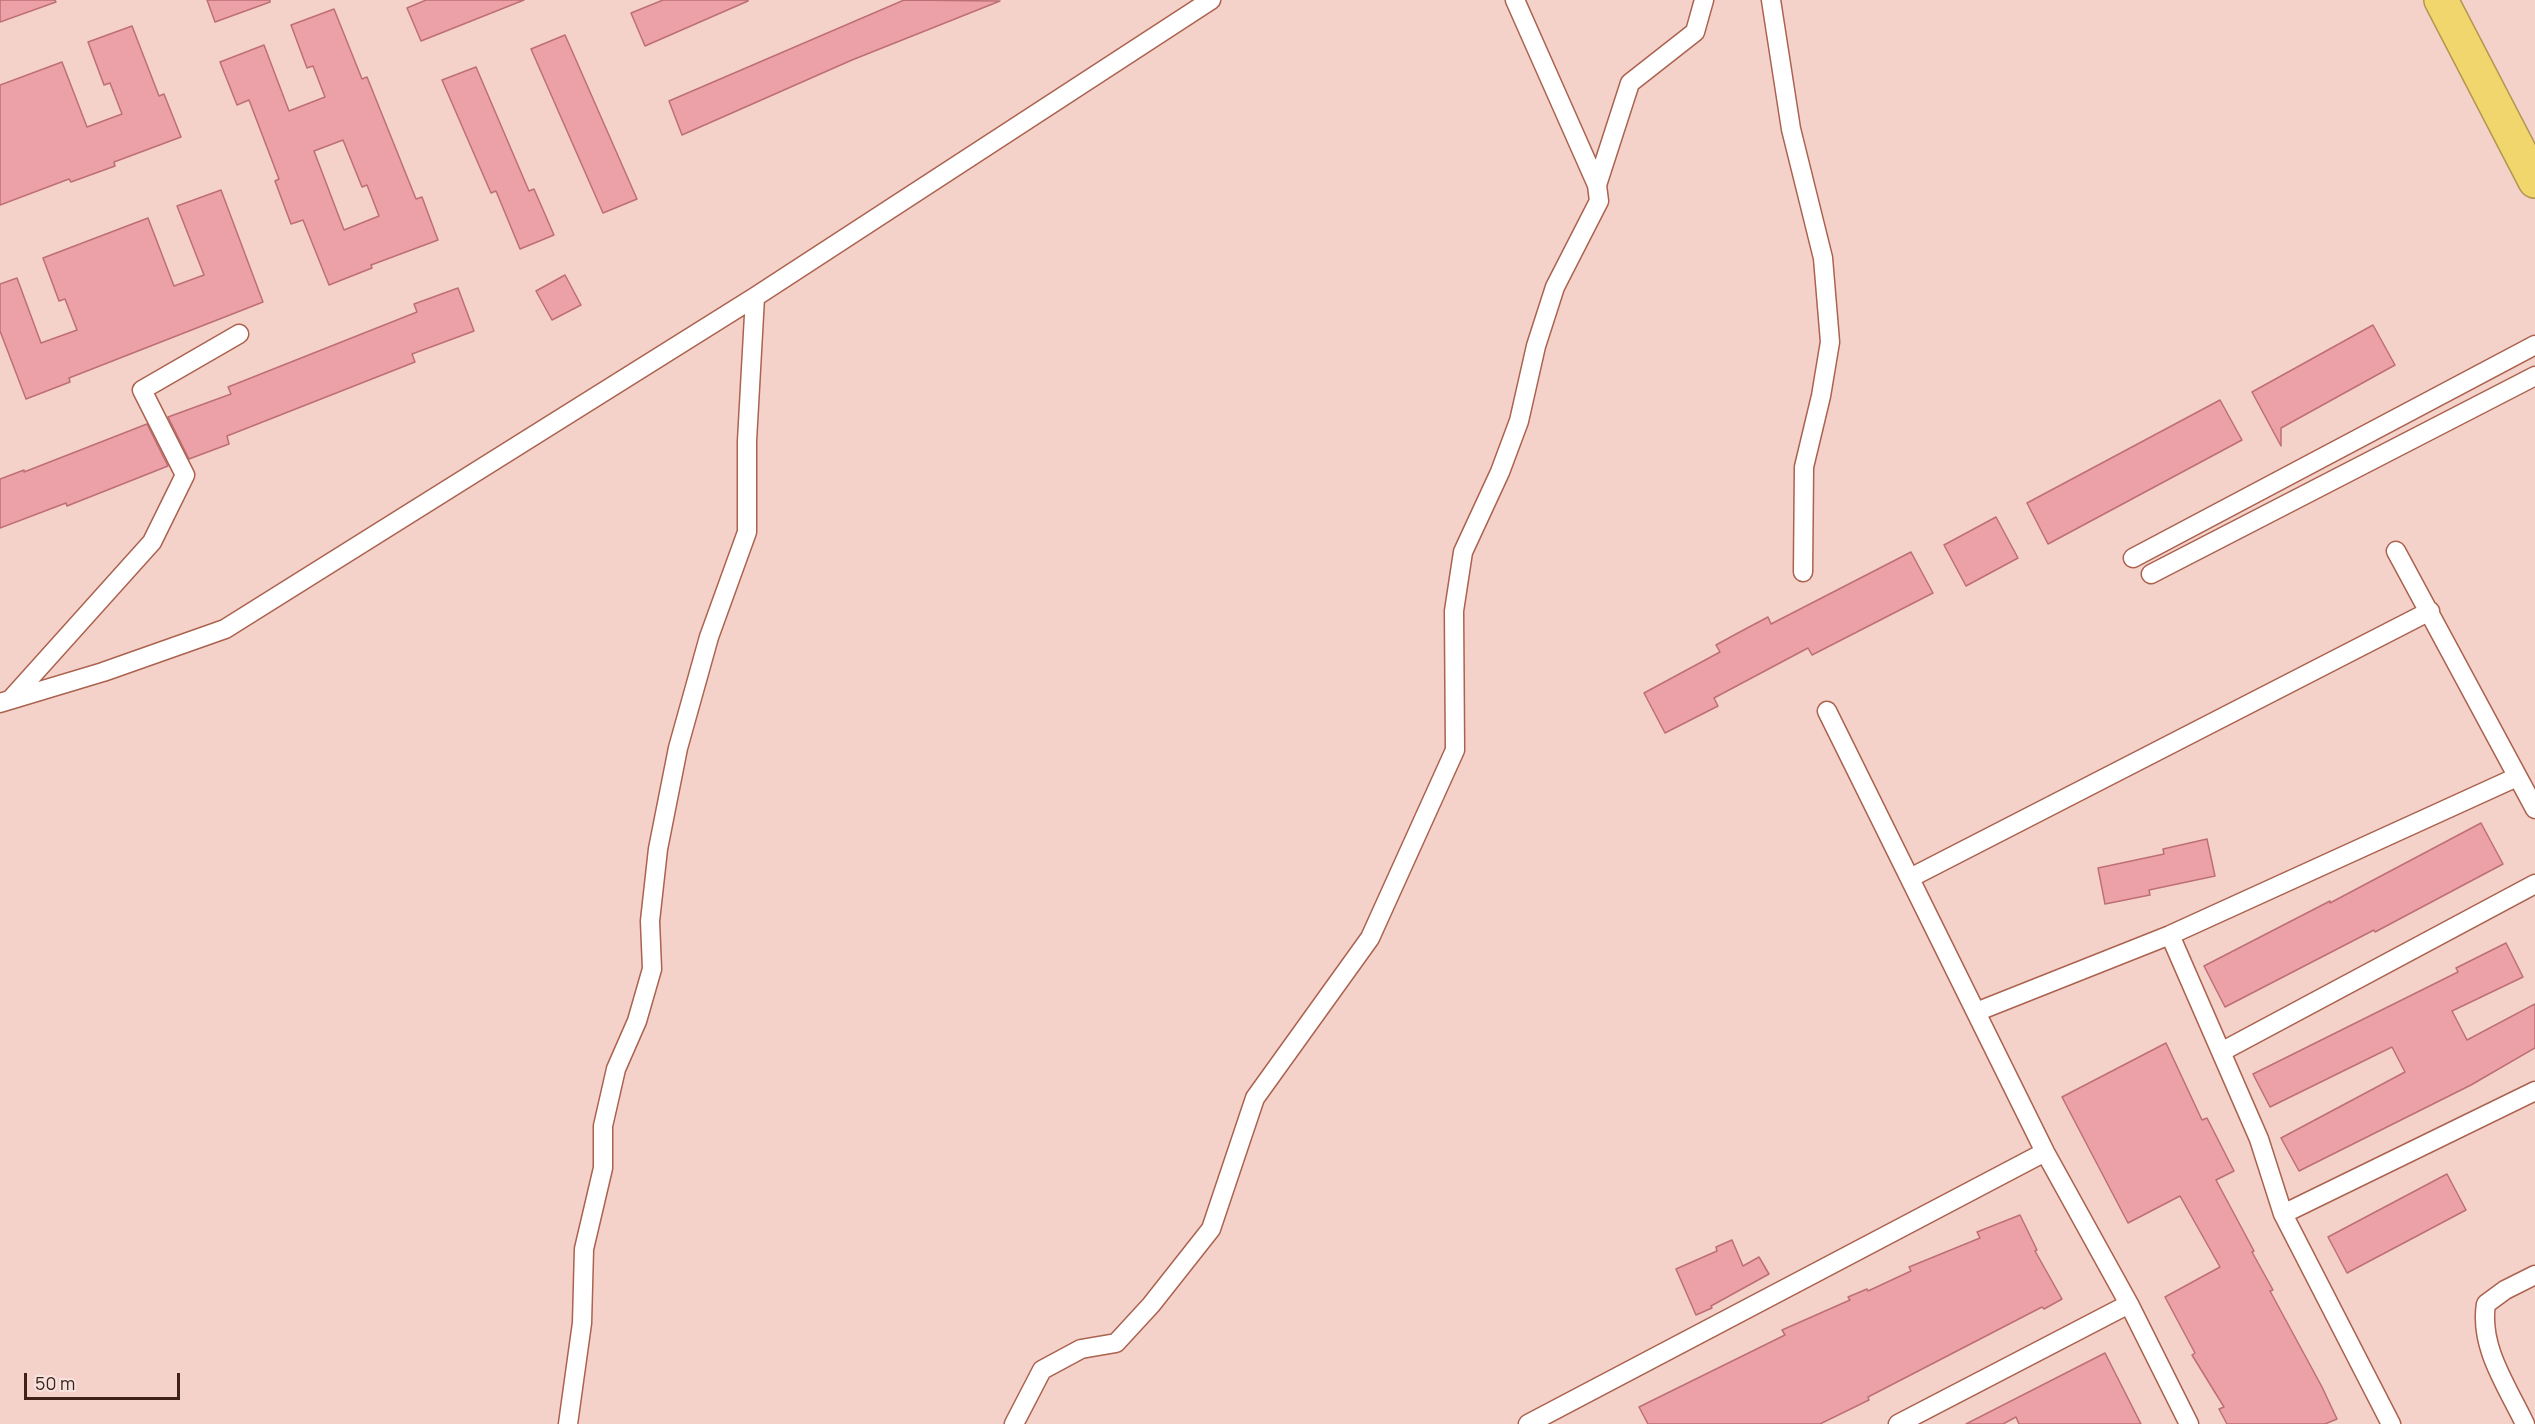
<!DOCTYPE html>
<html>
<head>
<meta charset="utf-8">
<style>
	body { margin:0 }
	#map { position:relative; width:2535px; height:1424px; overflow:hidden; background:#f4d2c9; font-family:Manrope,sans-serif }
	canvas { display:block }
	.scale { position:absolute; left:24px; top:1373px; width:156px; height:27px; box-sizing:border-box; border:3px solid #402119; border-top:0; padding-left:8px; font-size:18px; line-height:21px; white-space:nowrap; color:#402119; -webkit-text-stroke:4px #f5e3df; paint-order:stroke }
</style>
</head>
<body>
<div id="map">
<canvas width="2535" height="1424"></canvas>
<div class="scale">50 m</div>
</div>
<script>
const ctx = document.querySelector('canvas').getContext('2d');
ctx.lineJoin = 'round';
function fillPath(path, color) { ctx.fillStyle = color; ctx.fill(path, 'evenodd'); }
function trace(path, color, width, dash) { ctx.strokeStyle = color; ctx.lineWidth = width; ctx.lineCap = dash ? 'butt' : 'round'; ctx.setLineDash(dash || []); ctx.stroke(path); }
const building = new Path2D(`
	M0,0H55L56,2L0,22Z
	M207,0H270V2L215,22Z
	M426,0H524L421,41L407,8Z
	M663,0H748V1L645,46L631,13Z
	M904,0L1000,1L852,60L682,135L669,101Z
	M334,9L362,79L367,77L416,199L422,197L438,240L371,265L372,268L329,285L303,220L291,224L275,181L279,179L249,100L237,105L220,62L264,45L289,111L325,97L313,66L307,68L291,25ZM343,140L362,187L367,185L379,216L344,230L314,151Z
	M132,26L159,96L164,94L181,137L114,162L115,166L71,182L69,179L0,205V85L62,62L87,127L122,114L110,83L104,85L88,42Z
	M565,35L637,199L603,213L531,49Z
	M476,67L529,191L534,189L554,235L520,249L496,191L491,193L442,80Z
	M221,190L263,302L69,378L70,382L26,399L0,331V284L17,278L41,343L77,330L65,299L59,301L43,258L148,218L174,286L204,275L177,206Z
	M565,275L581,305L552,320L536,291Z
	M458,288L474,331L412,354L415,362L227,436L229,444L189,459L168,417L231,394L228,387L417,312L414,304Z
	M2373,325L2395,365L2281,428V446L2252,392Z
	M2220,400L2242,440L2048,544L2027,503Z
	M147,424L168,466L67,506L66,503L0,528V479L24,470V472Z
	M1996,517L2018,558L1966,586L1944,545Z
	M1911,552L1933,593L1812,655L1808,648L1714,698L1718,706L1665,733L1644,693L1720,652L1716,645L1736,634L1768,617L1771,624Z
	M2481,823L2503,864L2375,932L2374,930L2225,1007L2204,966L2330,901V903Z
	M2207,839L2215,876L2149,890L2150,895L2105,904L2098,868L2164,854L2163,849Z
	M2506,943L2523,977L2452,1011L2467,1040L2535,1004V1048L2471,1085L2299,1171L2281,1138L2405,1072L2392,1047L2270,1107L2253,1074L2458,972L2456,968Z
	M2166,1043L2202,1120L2207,1118L2234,1171L2216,1180L2254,1251L2252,1252L2273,1290L2270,1291L2322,1387L2337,1419L2325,1424H2227L2219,1409L2224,1407L2192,1355L2195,1353L2165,1297L2220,1267L2180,1196L2128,1223L2062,1097Z
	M2447,1174L2466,1210L2347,1273L2328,1237Z
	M2020,1215L2037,1250L2035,1251L2062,1299L2044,1309L2042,1307L1868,1397L1869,1400L1820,1424H1648L1639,1407L1785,1335L1782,1330L1850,1300L1848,1297L1867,1289L1868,1291L1911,1271L1909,1267L1980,1238L1977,1232Z
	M1732,1240L1743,1266L1759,1257L1769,1274L1711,1306L1712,1308L1696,1315L1676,1269L1717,1251L1716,1247Z
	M2105,1353L2141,1424H2019L2016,1417L2003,1424H1966Z`);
const street = new Path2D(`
	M1515,0L1597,185
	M1771,0L1791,129L1823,258L1830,342L1821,396L1804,467L1803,572
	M2396,551L2535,809
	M2133,558L2535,345
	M2151,574L2535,376
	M11,699L152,542L185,475L142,390L239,334
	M0,703L103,672L225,629L755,297L1211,0
	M1827,711L2045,1152L2129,1304L2189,1424
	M1910,878L2430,611
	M2170,935L2259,1139L2283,1214L2391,1424
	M1976,1012L2170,935L2517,777
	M2221,1052L2535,884
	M2283,1214L2535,1091
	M568,1424L582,1323L584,1249L603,1168V1126L616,1069L637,1021L652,969L650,921L658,849L678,748L709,637L747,532V441L755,297
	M1014,1424L1042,1370L1081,1349L1116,1343L1151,1305L1211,1229L1255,1098L1370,938L1455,750L1454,611L1463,552L1500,472L1519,421L1536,346L1555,287L1599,201L1597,185L1630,83L1695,32L1704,0
	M1528,1424L2045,1152
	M1898,1424L2129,1304
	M2525,1424C2507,1386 2479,1347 2486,1304L2505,1290L2535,1275`);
const highway = new Path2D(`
	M2441,0L2535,181`);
fillPath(building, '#eba1a7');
trace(building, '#be6f76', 1.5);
trace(street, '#ab624f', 21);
trace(highway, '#b39650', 36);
trace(street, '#fff', 18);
trace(highway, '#f1d56d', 33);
</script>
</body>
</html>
